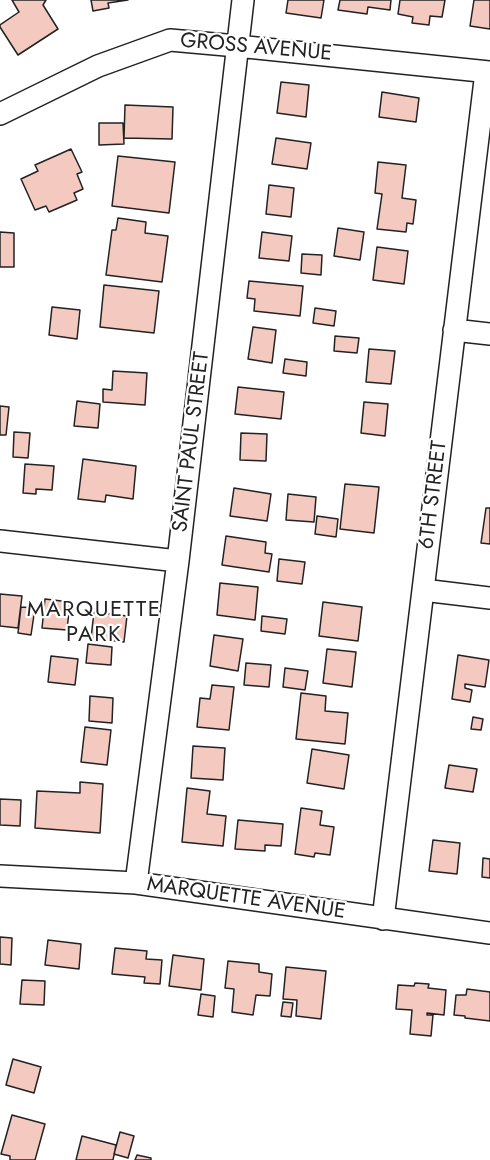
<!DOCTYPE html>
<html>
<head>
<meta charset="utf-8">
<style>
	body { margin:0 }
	canvas { display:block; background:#fff }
</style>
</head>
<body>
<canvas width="490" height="1160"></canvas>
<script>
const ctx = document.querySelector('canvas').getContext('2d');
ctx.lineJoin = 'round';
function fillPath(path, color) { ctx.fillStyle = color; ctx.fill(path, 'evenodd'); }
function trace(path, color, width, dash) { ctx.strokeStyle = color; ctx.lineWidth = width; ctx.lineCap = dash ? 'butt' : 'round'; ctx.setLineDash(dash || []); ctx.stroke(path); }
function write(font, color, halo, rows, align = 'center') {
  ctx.font = font + ' Jost,sans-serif'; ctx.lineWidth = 4.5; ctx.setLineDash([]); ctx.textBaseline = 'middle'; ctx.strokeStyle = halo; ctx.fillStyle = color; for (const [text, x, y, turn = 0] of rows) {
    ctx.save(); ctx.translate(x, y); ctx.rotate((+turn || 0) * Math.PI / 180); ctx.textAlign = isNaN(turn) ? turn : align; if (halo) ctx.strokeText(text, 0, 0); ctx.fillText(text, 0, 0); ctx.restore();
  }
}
const building = new Path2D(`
	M12,0H46L43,5L58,29L18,55L0,27V25L19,12Z
	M91,0H128L108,3L109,8L93,11Z
	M288,0H324L321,18L286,13Z
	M340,0H391L390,10L368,7L367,14L338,10Z
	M400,0H445L442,17L430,16L429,25L412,23L413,17L398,14Z
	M474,0H490V29L470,26Z
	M281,82L309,85L306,117L277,113Z
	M382,92L419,98L416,122L379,117Z
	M125,105L173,107L172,139L124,138Z
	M99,123H123L124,144L99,145Z
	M276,138L311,143L307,169L272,164Z
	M71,149L82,172L77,174L83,189L74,193L77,200L49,212L46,206L35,210L21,179L38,171L35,165Z
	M118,156L175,162L169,213L112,206Z
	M378,162L406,165L402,198L416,200L413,224L407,223L406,232L377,229L382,194L375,193Z
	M269,185L294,188L291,217L266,214Z
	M118,218L146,222L145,233L168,236L162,282L106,275L112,230H116Z
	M338,228L364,232L360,260L334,256Z
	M0,232L14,233V267H0Z
	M262,232L292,236L289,261L259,258Z
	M377,247L408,251L404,284L373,280Z
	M302,254L322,255L321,275L301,273Z
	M249,281L303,286L300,316L254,311L255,299L247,298Z
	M104,285L159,291L154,333L100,327Z
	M52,307L80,310L77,339L49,335Z
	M315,308L336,311L334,326L313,323Z
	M253,327L276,330L272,363L248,359Z
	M335,336L359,338L357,353L334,351Z
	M369,349L395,351L391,384L366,382Z
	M285,359L307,362L306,376L283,373Z
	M113,371L147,373L145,405L103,402V389L112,390Z
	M238,387L284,392L281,419L235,414Z
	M77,401L100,404L98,428L74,426Z
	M364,402L388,404L385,436L361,433Z
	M0,406L9,407L6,435H0Z
	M14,432L30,433L28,458L13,457Z
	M241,433L267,434L266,461L240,460Z
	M83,459L136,466L133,499L106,495L105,502L78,499Z
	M25,464L54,466L52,490L36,489V494L23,493Z
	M345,484L379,487L374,533L340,529Z
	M234,488L271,494L267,521L230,516Z
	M288,494L316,497L314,522L286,520Z
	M486,508H490V544L481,543Z
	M317,516L338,519L336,537L315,534Z
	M226,536L266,542L265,553L272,554L269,572L222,565Z
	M279,559L305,562L302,584L277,581Z
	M220,583L258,587L255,620L217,615Z
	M0,594L22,596L18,628L0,626Z
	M45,599L70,602L67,630L42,628Z
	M323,602L362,607L358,641L319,636Z
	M21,607L35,608L31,635L18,633Z
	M94,612L127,616L124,642L91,638Z
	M262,616L287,619L285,634L261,631Z
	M214,635L243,639L238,671L210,666Z
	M88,644L112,647L111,665L86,663Z
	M327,649L356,652L352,687L323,683Z
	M458,655L489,660L485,687L465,684V688L472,690L470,702L452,699Z
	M51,656L78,659L75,685L48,682Z
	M246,663L271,665L269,687L244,685Z
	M285,668L308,671L305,690L283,687Z
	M212,685L234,687L229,730L197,727L200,698L210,699Z
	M301,693L326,696L325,711L348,713L345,744L296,739Z
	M90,696L113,698L112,723L89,721Z
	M473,717L483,719L481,730L471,729Z
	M85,727L111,730L107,765L81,762Z
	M193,746L225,748L223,780L191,778Z
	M312,749L349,755L344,789L307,783Z
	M449,765L477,769L473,792L445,788Z
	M80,782L103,784L100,833L35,828L37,791L80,793Z
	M187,788L210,791L207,814L226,816L223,846L182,842Z
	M0,799L21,800L20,826L0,825Z
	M301,808L322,811L320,825L334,827L330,855L315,853L314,857L295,854Z
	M238,820L283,824L281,846L265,845V851L235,849Z
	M433,840L460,843L457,874L429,871Z
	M483,858L490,859V878L482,877Z
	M0,937L12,938L11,965L0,964Z
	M48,940L81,944L79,969L45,965Z
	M115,948L147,951L146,959L162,960L160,984L144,983L145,977L112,974Z
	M173,955L204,959L201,990L169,986Z
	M228,961L259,964V972L272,974L270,996L256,995L253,1015L232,1012L234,989L225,988Z
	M286,967L326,971L321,1019L296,1016L297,1000L283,999Z
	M22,980L45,981L44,1005L20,1004Z
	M415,983L429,984L428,988L446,990L444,1015L427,1013V1015H433L431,1036L410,1034L412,1010L396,1009L398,985L414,986Z
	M467,989L490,992V1021L465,1018V1016L454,1015L456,995H466Z
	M201,994L215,996L213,1017L198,1015Z
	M283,1002L293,1003L291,1017L281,1016Z
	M13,1059L41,1067L34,1093L6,1085Z
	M12,1115L45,1124L35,1160H10V1156L1,1154Z
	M120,1132L134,1136L128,1158L114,1154Z
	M82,1136L116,1145L113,1160H76Z
	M137,1155L151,1158V1160H135Z`);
const minor = new Path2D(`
	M0,114L98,66L170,40L237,46L490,72
	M454,330L490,334
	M0,541L178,561
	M423,590L490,598
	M0,876L136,883L490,933
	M136,883L178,561L243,0
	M383,919L486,72`);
const streetNames = [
	["GROSS AVENUE",256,48,5],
	["SAINT PAUL STREET",192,442,-83],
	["6TH STREET",434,495,-83],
	["MARQUETTE AVENUE",246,899,8]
];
const neighbourhoodNames = [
	["MARQUETTE",94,611],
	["PARK",94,636]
];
fillPath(building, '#f3c9c0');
trace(building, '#222', 1.5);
trace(minor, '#222', 24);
trace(minor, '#fff', 21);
write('21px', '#222', '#fff', streetNames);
ctx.letterSpacing = '1.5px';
write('22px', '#222', '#fff', neighbourhoodNames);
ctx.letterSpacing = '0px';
</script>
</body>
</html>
